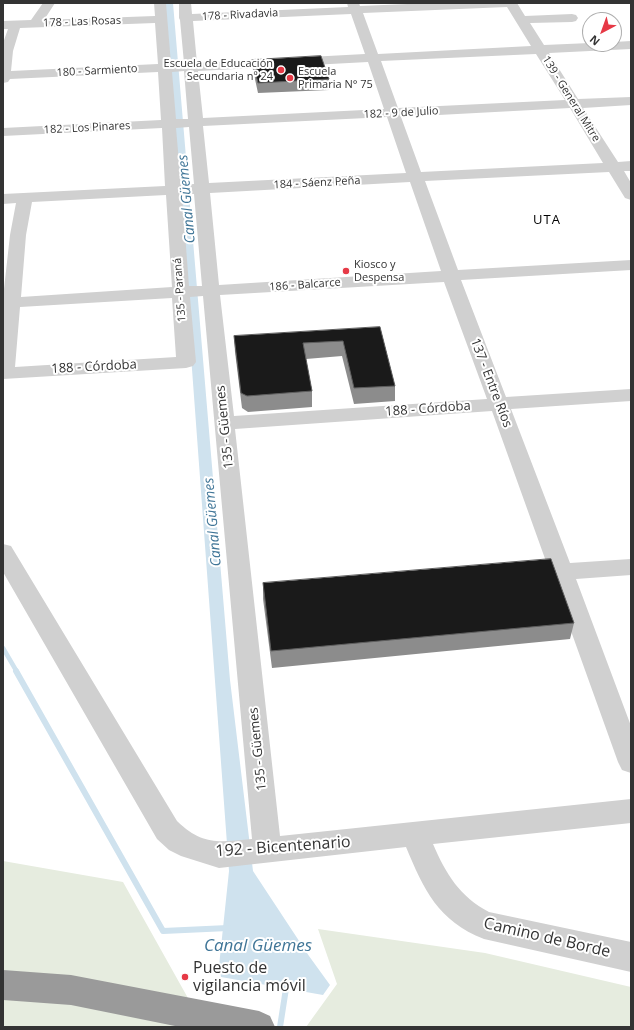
<!DOCTYPE html>
<html>
<head>
<meta charset="utf-8">
<style>
	body { margin:0 }
	#map { position:relative; width:634px; height:1030px; overflow:hidden; background:#fff; font-family:"Open Sans",sans-serif }
	canvas { display:block }
	.frame { position:absolute; inset:0; border:4px solid #333; pointer-events:none }
	.north { position:absolute; left:582px; top:12px; width:40px; height:40px; box-sizing:border-box; background:#fff; border:1px solid #adadad; border-radius:50%; rotate:221deg; font-size:11px; font-weight:700; line-height:16px; text-align:center; color:#333 }
	.north::after { content:''; display:block; margin:auto; width:14px; height:18px; background:#e63946; clip-path:polygon(50% 0,100% 100%,50% 72%,0 100%) }
</style>
</head>
<body>
<div id="map">
<canvas width="634" height="1030"></canvas>
<div class="frame"></div>
<div class="north">N</div>
</div>
<script>
const ctx = document.querySelector('canvas').getContext('2d');
ctx.lineJoin = 'round';
function fillPath(path, color) { ctx.fillStyle = color; ctx.fill(path, 'evenodd'); }
function trace(path, color, width, dash) { ctx.strokeStyle = color; ctx.lineWidth = width; ctx.lineCap = dash ? 'butt' : 'round'; ctx.setLineDash(dash || []); ctx.stroke(path); }
function write(font, color, halo, rows, align = 'center') {
  ctx.font = font + ' "Open Sans",sans-serif'; ctx.lineWidth = 4; ctx.setLineDash([]); ctx.textBaseline = 'middle'; ctx.strokeStyle = halo; ctx.fillStyle = color; for (const [text, x, y, turn = 0] of rows) {
    ctx.save(); ctx.translate(x, y); ctx.rotate((+turn || 0) * Math.PI / 180); ctx.textAlign = isNaN(turn) ? turn : align; if (halo) ctx.strokeText(text, 0, 0); ctx.fillText(text, 0, 0); ctx.restore();
  }
}
const green = new Path2D(`
	M3,861L123,882L198,1016V1027H3Z
	M318,929L485,953L631,987V1027H306L337,984Z`);
const water = new Path2D(`
	M165,3H173L230,680L253,871L309,956L330,985L323,995L221,977L219,966L229,871Z`);
const streamFar1 = new Path2D(`
	M3,648L17,672`);
const stream = new Path2D(`
	M16,671L163,931L228,928
	M280,1027L287,982`);
const minor = new Path2D(`
	M43,3H55L44,20L155,16L154,3H166L171,64L184,63L180,20L179,18V3H191L192,14L348,7L347,3H359L360,6L431,3H517L525,16L572,14L576,15L578,18L576,21L572,22L530,23L544,45L590,43L614,44V42L631,41V49L549,53L578,99L631,97V105L583,108L618,162L631,161V171H624L631,183V200L625,198L609,172L425,181L458,270L631,260V270L461,280L506,397L631,389V401L511,409L570,563L631,559V575L576,579L631,726V773L622,770L618,762L492,411L235,429L280,836L631,799V823L433,844C446,874 460,897 489,912L631,942V972L484,939C438,921 424,890 406,847L219,868L181,856L169,850L157,839L3,572V544L11,546L177,821C203,846 219,842 252,839L203,296L190,297L196,362L193,366L186,368L3,379V298L10,235L16,203L3,204V194L165,186L162,128L3,136V128L161,120L158,72L10,79L8,82L3,83V43L8,29H3V21L31,20ZM507,7L531,46L378,54L363,13ZM351,14L365,54L197,63L193,21ZM155,23L158,64L11,71L13,51L20,28ZM536,54L565,100L398,108L381,61ZM368,62L384,109L203,118L198,71ZM184,71L188,119H176L172,72ZM570,108L603,163L421,172L401,117ZM387,117L406,173L209,183L203,126ZM189,127L194,184L181,185L176,128ZM410,182L441,271L219,285L210,193ZM182,194H194L202,286H189ZM166,195L172,287L21,297L26,235L32,202ZM444,282L487,399L234,416L220,295ZM172,298L176,357L15,367L20,307Z`);
const highway = new Path2D(`
	M3,970L71,975L259,1011L270,1016L275,1027H180L71,1005L3,1000Z`);
const wall = new Path2D(`
	M252,60L329,79V90L258,93L253,70Z
	M380,327L395,386V401L354,404L342,356L306,359L312,391V407L248,412L242,408L235,352L234,336Z
	M263,583L574,623L570,639L272,668L263,599Z`);
const building = new Path2D(`
	M321,56L329,79L258,83L252,60Z
	M380,327L395,386L354,388L343,341L303,343L312,391L247,396L241,393L234,336Z
	M551,559L574,623L271,651L263,583Z`);
const markers = [
	[281,70,4,"#e63946"],
	[290,78,4,"#e63946"],
	[346,271,4,"#e63946"],
	[185,977,4,"#e63946"]
];
const farStreetnames = [
	["178 - Rivadavia",240,15,-3],
	["178 - Las Rosas",82,22,-2],
	["180 - Sarmiento",97,71,-3],
	["139 - General Mitre",571,99,58],
	["182 - 9 de Julio",401,113,-3],
	["182 - Los Pinares",87,128,-3],
	["184 - Sáenz Peña",317,183,-3],
	["186 - Balcarce",305,285,-4],
	["135 - Paraná",180,290,-94]
];
const farPoinames = [
	["Escuela de Educación",273,64,"right"],
	["Secundaria nº 24",273,77,"right"],
	["Escuela",298,72],
	["Primaria N° 75",298,85],
	["Kiosco y",354,265],
	["Despensa",354,278]
];
const farQuarternames = [
	["UTA",547,220]
];
const streetNames = [
	["188 - Córdoba",94,367,-3],
	["137 - Entre Ríos",491,383,69],
	["188 - Córdoba",428,409,-4],
	["135 - Güemes",225,427,-96],
	["135 - Güemes",258,749,-96]
];
const waterNames = [
	["Canal Güemes",187,199,-95],
	["Canal Güemes",213,522,-95]
];
const nearStreetnames = [
	["192 - Bicentenario",283,847,-4],
	["Camino de Borde",547,938,13]
];
const nearPoinames = [
	["Puesto de",193,968],
	["vigilancia móvil",193,986]
];
const nearWaternames = [
	["Canal Güemes",258,946]
];
fillPath(green, '#e6ecdf');
fillPath(water, '#cfe2ee');
trace(streamFar1, '#cfe2ee', 4.5);
trace(stream, '#cfe2ee', 6);
fillPath(minor, '#d0d0d0');
fillPath(highway, '#9a9a9a');
fillPath(wall, '#8c8c8c');
fillPath(building, '#1a1a1a');
trace(building, '#5f5f5f', 1);
for (const [x, y, r, color] of markers) { const dot = new Path2D(); dot.arc(x, y, r, 0, 2 * Math.PI); ctx.fillStyle = color; ctx.fill(dot); trace(dot, '#fff', 1.5); }
write('11px', '#333', '#fff', farStreetnames);
write('11px', '#333', '#fff', farPoinames, 'left');
ctx.letterSpacing = '1px';
write('13px', '#000', '#fff', farQuarternames);
ctx.letterSpacing = '0px';
write('13px', '#333', '#fff', streetNames);
write('italic 14px', '#3f7597', '#fff', waterNames);
write('16px', '#333', '#fff', nearStreetnames);
write('16px', '#333', '#fff', nearPoinames, 'left');
write('italic 17px', '#3f7597', '#fff', nearWaternames);
</script>
</body>
</html>
